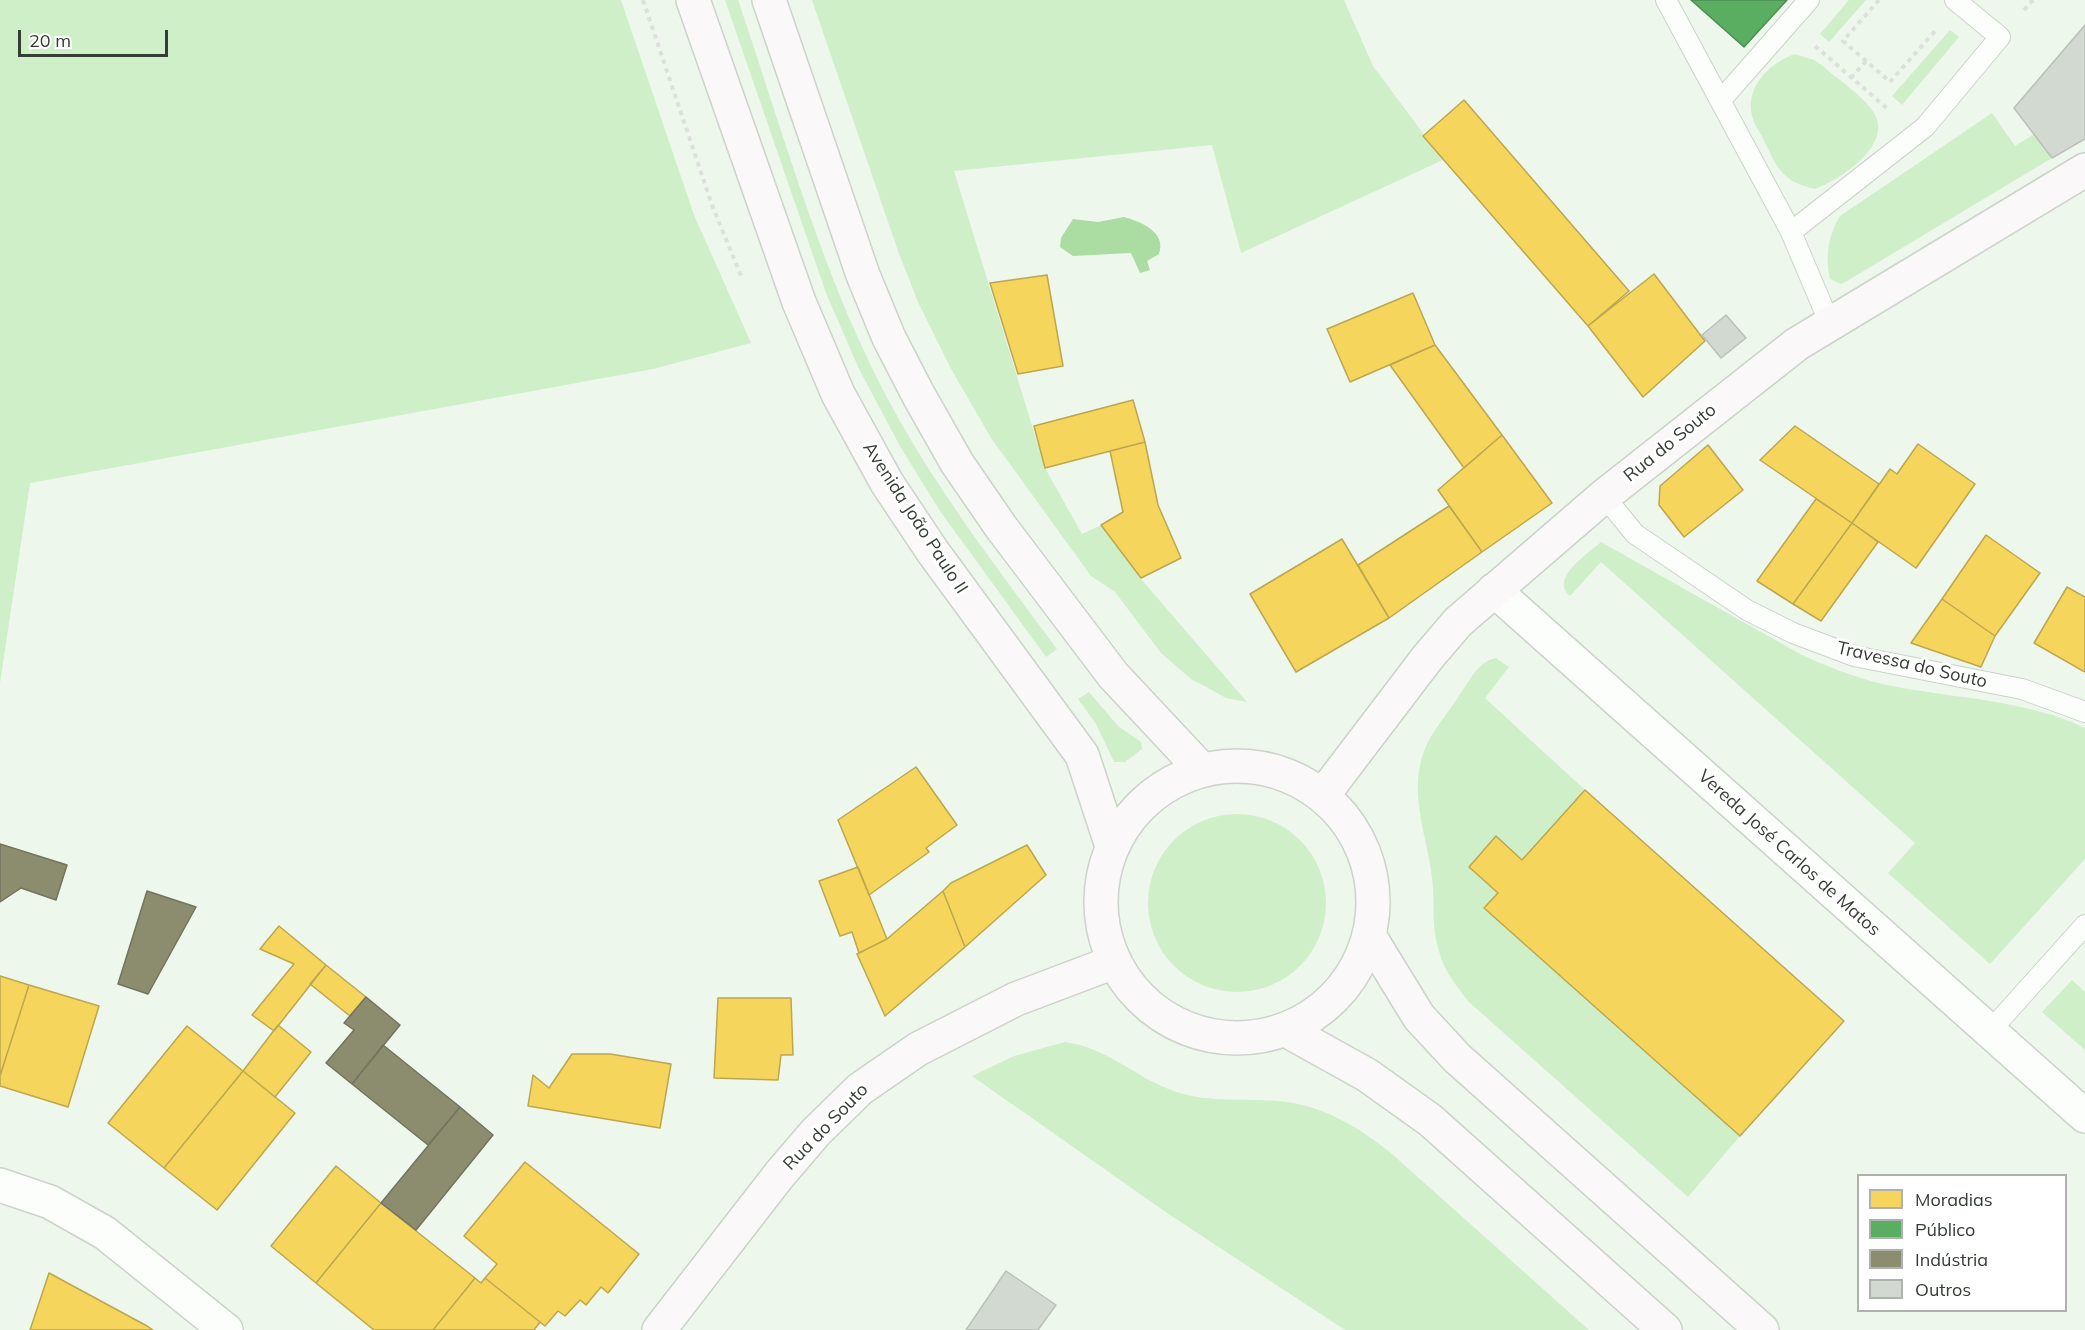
<!DOCTYPE html>
<html>
<head>
<meta charset="utf-8">
<style>
	body { margin:0 }
	#map { position:relative; width:2085px; height:1330px; overflow:hidden; background:#eef7ec; font-family:Mulish,sans-serif }
	canvas { display:block }
	.legend { position:absolute; left:1857px; top:1174px; width:210px; height:138px; box-sizing:border-box; background:#fff; border:2px solid #afb1ae; margin:0; padding:8px 10px; list-style:none; font-size:18px; color:#363d35 }
	.legend li { display:flex; align-items:center; gap:12px; height:30px }
	.legend b { width:30px; border:2px solid #afb1ae }
	.scale { position:absolute; left:18px; top:30px; width:150px; height:27px; box-sizing:border-box; border:3px solid #363d35; border-top:0; padding-left:8px; font-size:18px; line-height:21px; white-space:nowrap; color:#363d35; -webkit-text-stroke:4px #fff; paint-order:stroke }
</style>
</head>
<body>
<div id="map">
<canvas width="2085" height="1330"></canvas>
<ul class="legend">
<li><b style="height:16px;background:#f6d55c"></b>Moradias</li>
<li><b style="height:16px;background:#5aae61"></b>Público</li>
<li><b style="height:16px;background:#8c8c6e"></b>Indústria</li>
<li><b style="height:16px;background:#d2d9d1"></b>Outros</li>
</ul>
<div class="scale">20 m</div>
</div>
<script>
const ctx = document.querySelector('canvas').getContext('2d');
ctx.lineJoin = 'round';
function fillPath(path, color) { ctx.fillStyle = color; ctx.fill(path, 'evenodd'); }
function trace(path, color, width, dash) { ctx.strokeStyle = color; ctx.lineWidth = width; ctx.lineCap = dash ? 'butt' : 'round'; ctx.setLineDash(dash || []); ctx.stroke(path); }
function write(font, color, halo, rows, align = 'center') {
  ctx.font = font + ' Mulish,sans-serif'; ctx.lineWidth = 6; ctx.setLineDash([]); ctx.textBaseline = 'middle'; ctx.strokeStyle = halo; ctx.fillStyle = color; for (const [text, x, y, turn = 0] of rows) {
    ctx.save(); ctx.translate(x, y); ctx.rotate((+turn || 0) * Math.PI / 180); ctx.textAlign = isNaN(turn) ? turn : align; if (halo) ctx.strokeText(text, 0, 0); ctx.fillText(text, 0, 0); ctx.restore();
  }
}
const green = new Path2D(`
	M0,0H621L694,215L751,343L653,369L30,483L0,683Z
	M725,0H738C785,137 825,287 896,414C942,497 1001,573 1057,649L1046,657L940,511L901,448L859,369L826,293Z
	M812,0H1344L1373,66L1443,160L1241,253L1212,145L954,171L1045,468L1082,534L1101,525L1141,579L1247,702L1226,698L1210,689L1191,679L1161,653L1115,592L1091,576L991,438L950,367L918,302L898,251Z
	M1849,0H1866L1829,42L1820,34Z
	M1950,30L1959,37L1902,105L1892,96Z
	M1795,54L1814,60L1823,66C1838,80 1860,93 1872,110C1897,143 1840,180 1815,189C1783,182 1778,169 1764,141C1761,133 1754,125 1752,116C1745,86 1770,63 1795,54Z
	M1992,113L2015,146L2034,134L2052,158L1847,281L1841,284L1830,279C1825,258 1828,235 1840,216Z
	M1601,542L1802,655C1833,669 1864,681 1897,687C1960,699 2026,700 2085,728V859L1990,964L1888,873L1915,843L1601,562L1570,596C1549,578 1589,553 1601,542Z
	M1496,658L1509,667L1485,698L1585,790L1522,860L1496,836L1469,867L1498,893L1484,908L1740,1136L1688,1197L1469,1002C1456,986 1444,971 1439,951C1432,929 1434,909 1433,887C1430,841 1407,797 1424,751C1432,731 1447,714 1459,696C1469,682 1477,662 1496,658Z
	M1089,692L1118,726L1141,742L1142,749L1125,762H1114L1096,724L1078,699Z
	M1148 903a89 89 0 1 1 178 0a89 89 0 1 1-178 0Z
	M2072,980L2085,992V1050L2042,1012Z
	M1065,1042C1110,1048 1134,1078 1177,1092C1211,1103 1243,1098 1277,1101C1321,1104 1359,1127 1392,1154L1589,1330H1345L1167,1213L972,1076L1014,1056Z`);
const water = new Path2D(`
	M1124,217C1141,222 1167,232 1159,254L1147,261L1150,270L1140,273L1131,253L1073,256L1060,247L1061,238L1073,219L1098,222Z`);
const homes = new Path2D(`
	M1464,100L1629,291L1588,326L1423,136Z
	M1654,274L1705,341L1643,397L1588,326Z
	M1047,275L1063,366L1018,374L990,283Z
	M1413,293L1435,345L1350,382L1327,329Z
	M1435,345L1502,435L1464,468L1390,365Z
	M1133,400L1145,442L1045,468L1034,426Z
	M1795,426L1879,484L1852,523L1760,460Z
	M1502,435L1552,503L1482,552L1438,490Z
	M1145,442L1158,505L1181,558L1141,578L1101,525L1123,512L1110,451Z
	M1918,444L1975,484L1916,568L1852,523L1890,469L1897,474Z
	M1708,445L1743,490L1684,537L1659,505L1660,486Z
	M1816,499L1852,523L1793,604L1757,581Z
	M1449,506L1482,552L1389,618L1358,565Z
	M1852,523L1878,542L1821,621L1793,604Z
	M1986,535L2040,573L1995,636L1942,599Z
	M1342,539L1389,618L1296,672L1250,594Z
	M2067,587L2085,597V672L2034,643Z
	M1942,599L1995,636L1981,667L1911,643Z
	M916,767L957,825L926,848L929,852L869,895L838,820Z
	M1585,790L1844,1021L1740,1136L1484,908L1498,893L1469,867L1496,836L1522,860Z
	M1027,845L1046,875L965,947L943,891L951,883Z
	M858,867L887,939L859,953L852,932L840,936L819,881Z
	M943,891L965,947L885,1016L857,954L887,939Z
	M279,926L326,965L274,1031L252,1015L294,964L260,949Z
	M326,965L366,997L350,1016L310,984Z
	M0,976L29,985L0,1076Z
	M29,985L99,1006L68,1107L0,1086V1076Z
	M718,998H791L793,1055H781L778,1080L714,1078Z
	M278,1025L311,1052L275,1097L243,1071Z
	M187,1026L243,1071L164,1168L108,1123Z
	M572,1054H610L671,1064L660,1128L528,1106L533,1075L549,1088Z
	M243,1071L295,1113L217,1210L164,1168Z
	M525,1162L639,1254L608,1293L601,1287L586,1305L580,1300L565,1316L558,1311L545,1326L485,1278L497,1264L464,1236Z
	M336,1166L381,1203L316,1283L271,1246Z
	M381,1203L475,1278L433,1330H374L316,1283Z
	M49,1273L147,1326L153,1330H30Z
	M475,1278L481,1283L485,1278L540,1322L534,1330H433Z`);
const public = new Path2D(`
	M1691,0H1787L1744,47Z`);
const industry = new Path2D(`
	M0,844L67,865L56,900L21,888L0,902Z
	M147,891L196,907L148,994L118,984Z
	M366,997L400,1025L352,1084L326,1063L354,1030L344,1023Z
	M383,1045L460,1107L428,1145L352,1084Z
	M460,1107L493,1135L416,1230L381,1203Z`);
const building = new Path2D(`
	M2085,25V139L2052,158L2014,108Z
	M1726,315L1746,338L1721,358L1702,335Z
	M1006,1271L1056,1305L1038,1330H966Z`);
const path = new Path2D(`
	M643,0L712,205L741,276
	M1879,0L1843,41L1890,82L1935,31
	M2024,10L2033,0
	M1815,46L1889,110
	M1851,78L1866,61`);
const lane = new Path2D(`
	M1666,0L1791,232L1925,127L2000,37L1955,0
	M1721,100L1809,0
	M1791,232L1830,324
	M1604,496L1635,534L1747,610L1793,633L1854,656L2022,689L2085,712
	M1990,1031L2085,925`);
const street = new Path2D(`
	M1494,590L2085,1116
	M0,1185L50,1202L105,1233L226,1330`);
const secondary = new Path2D(`
	M693,0L799,302L838,394L887,483L933,552L1082,755L1112,846
	M769,0L863,275L889,338L919,396L957,463L1001,527L1113,675L1202,770
	M1101 902a136 136 0 1 1 272 0a136 136 0 1 1-272 0Z
	M1323,795L1428,657L1458,622L1604,496L1797,344L2085,170
	M1370,937L1419,1017L1457,1058L1762,1330
	M1286,1030L1367,1075L1430,1120L1665,1330
	M659,1330L780,1174L816,1132L860,1089L918,1049L1016,999L1114,962`);
const streetNames = [
	["Rua do Souto",1670,443,-39],
	["Avenida João Paulo II",915,518,57],
	["Travessa do Souto",1912,665,13],
	["Vereda José Carlos de Matos",1789,853,42],
	["Rua do Souto",826,1127,-46]
];
fillPath(green, '#cfefc9');
fillPath(water, '#abdca2');
fillPath(homes, '#f6d55c');
trace(homes, '#bca750', 1.5);
fillPath(public, '#5aae61');
trace(public, '#4f8c54', 1.5);
fillPath(industry, '#8c8c6e');
trace(industry, '#72745d', 1.5);
fillPath(building, '#d2d9d1');
trace(building, '#bac1b9', 1.5);
trace(lane, '#cbd3ca', 22);
trace(street, '#cbd3ca', 36);
trace(secondary, '#cbd3ca', 36);
trace(path, '#dde0dd', 4, [4.5, 4.5]);
trace(lane, '#fcfefc', 20);
trace(street, '#fcfefc', 33);
trace(secondary, '#faf8f8', 33);
write('18px', '#363d35', '#fff', streetNames);
</script>
</body>
</html>
